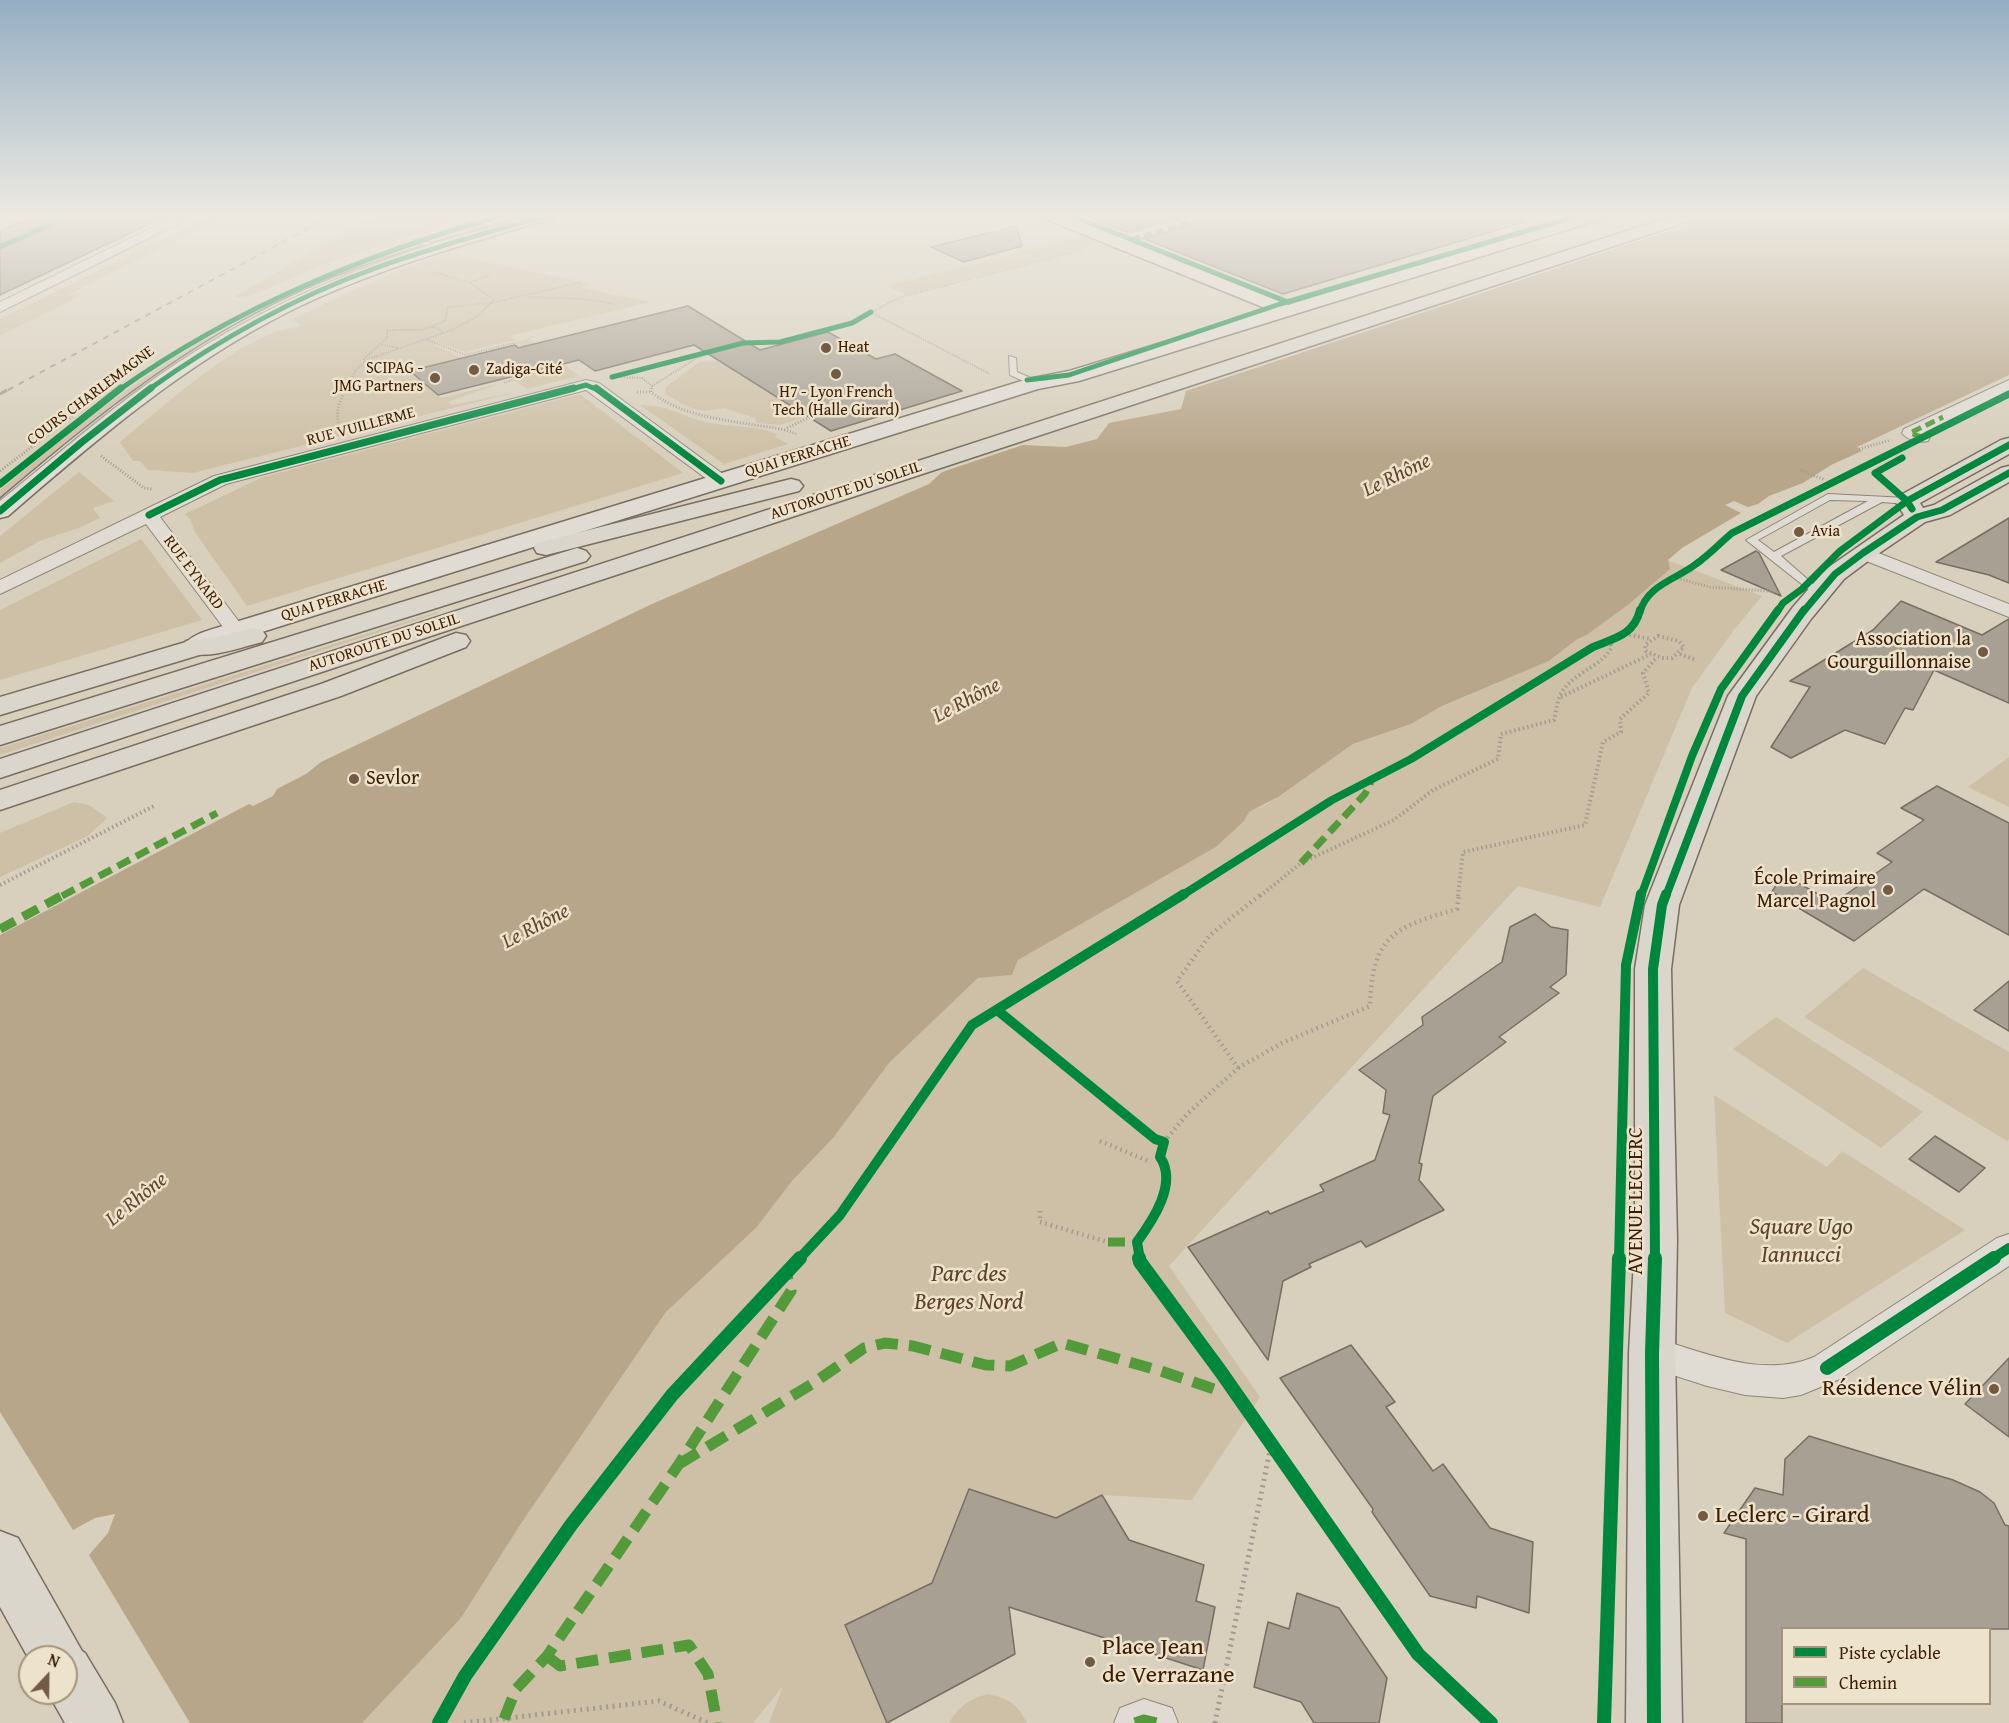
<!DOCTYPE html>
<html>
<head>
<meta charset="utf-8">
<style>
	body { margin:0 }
	#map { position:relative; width:2009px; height:1723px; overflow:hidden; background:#d8cfbc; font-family:"Gentium Book Plus",serif }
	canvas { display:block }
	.legend { position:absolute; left:1781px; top:1627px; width:210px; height:78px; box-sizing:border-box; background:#ede2cc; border:2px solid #a6937c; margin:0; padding:8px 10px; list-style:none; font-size:18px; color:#3b1c04 }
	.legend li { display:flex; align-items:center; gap:12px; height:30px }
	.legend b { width:30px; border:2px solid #a6937c }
	.north { position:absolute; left:18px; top:1645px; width:60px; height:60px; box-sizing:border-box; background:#ede2cc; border:2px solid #a6937c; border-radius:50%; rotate:22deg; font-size:16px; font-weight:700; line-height:24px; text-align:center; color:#3b1c04 }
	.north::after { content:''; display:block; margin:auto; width:21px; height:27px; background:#725b44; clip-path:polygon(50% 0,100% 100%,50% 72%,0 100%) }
</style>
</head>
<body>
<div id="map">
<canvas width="2009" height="1723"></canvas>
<ul class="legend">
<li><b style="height:8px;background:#00873e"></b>Piste cyclable</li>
<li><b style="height:8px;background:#529a3a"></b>Chemin</li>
</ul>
<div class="north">N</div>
</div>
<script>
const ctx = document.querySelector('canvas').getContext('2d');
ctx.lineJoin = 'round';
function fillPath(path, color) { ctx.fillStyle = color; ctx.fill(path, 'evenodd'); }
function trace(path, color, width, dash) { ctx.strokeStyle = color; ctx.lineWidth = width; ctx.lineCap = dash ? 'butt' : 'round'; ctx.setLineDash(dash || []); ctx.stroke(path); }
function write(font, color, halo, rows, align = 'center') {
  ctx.font = font + ' "Gentium Book Plus",serif'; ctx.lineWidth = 5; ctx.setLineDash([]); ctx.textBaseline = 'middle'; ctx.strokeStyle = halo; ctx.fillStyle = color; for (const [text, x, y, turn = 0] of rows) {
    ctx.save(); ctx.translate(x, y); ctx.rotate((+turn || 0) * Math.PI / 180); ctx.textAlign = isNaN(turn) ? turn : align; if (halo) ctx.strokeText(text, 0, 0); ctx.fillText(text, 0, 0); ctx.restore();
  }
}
const green = new Path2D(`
	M212,215H227L68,295L80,296L0,336V319Z
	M378,215H473L323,265L245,298L234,297L352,228Z
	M1084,236L1097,242L1081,249L906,295L887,286Z
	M447,253L585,283L589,285L582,288L650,302L509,336L516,340L465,352L439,343L434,345L463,358L411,371L441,398L502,383L447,402L452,405L517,392L193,473L148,470L140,461H133L120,442C166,404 214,359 269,334C279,330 291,328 301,326L293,319L372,281Z
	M352,266L367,269L274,311L0,504V490C47,452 94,412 144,378C209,333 280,299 352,266Z
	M529,339L579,376L527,389L514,380L556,369L517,342Z
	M718,361L804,415L806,417L779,425L757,423L755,418L724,408L704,411L688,407L665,394L666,387L699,362Z
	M580,394L683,473L247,606L196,534L190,519L185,514L263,477Z
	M640,405C671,404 688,421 717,424C737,427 757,426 777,434L775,437L788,444L724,464Z
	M79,472L114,501L93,508L100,518L76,529L42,540L0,563V536Z
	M141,539L202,620L0,680V610Z
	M1667,560L1762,596L1734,630L1692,688L1600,907L1518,886L1169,1266L1260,1397L1192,1500L1102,1495L1056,1518L969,1490L932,1583L846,1625L887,1723H769L783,1686L753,1723H362L461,1618L522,1522L666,1312L756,1228L792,1181L834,1137L889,1063L978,978L1012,975L1018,960L1216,847L1243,821L1249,812L1267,804L1353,744L1411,724L1442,706L1549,661L1576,640L1596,628Z
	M437,612L438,613L0,755V748Z
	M2009,757V807L1968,787Z
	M74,802L89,805L107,818L88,836L0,877V833Z
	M1863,968L2009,1052V1139L2007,1141L1804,1017Z
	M1776,1017L1923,1112L1881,1148L1733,1049Z
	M1714,1095L1827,1167L1842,1151L1965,1230L1787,1343L1725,1313Z
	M988,1694C1010,1700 1016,1702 1027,1723H949C959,1706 969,1699 988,1694Z`);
const water = new Path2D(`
	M1717,215H2009V375L1857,447L1862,451L1831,465L1803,483L1769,496L1758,504L1748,507L1734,501L1725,505L1741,513L1682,548L1668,560L1670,569L1629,604L1588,634L1576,640L1549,661L1442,706L1411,724L1353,744L1278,797L1249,812L1244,821L1216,847L1018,960L1012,975L978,978L889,1063L834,1137L792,1181L756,1228L666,1312L522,1522L461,1618L362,1723H0V935L249,804L253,806L273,796L277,789L306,774L321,762L652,604L929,484L942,472L1023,445L1066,447L1097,439L1109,423L1181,409L1186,391ZM30,1657H66V1693H30Z`);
const pier = new Path2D(`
	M0,1412L73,1530L95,1518L115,1514L108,1533L89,1555L190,1723H0ZM30,1657H66V1693H30Z`);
const building = new Path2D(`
	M40,215H168L0,295V230Z
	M1088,215H1187L1127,232L1088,217Z
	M1220,215H1523L1524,222L1283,294L1145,239Z
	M1017,226L1022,246L964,262L931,247Z
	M688,306L760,350L828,332L876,359L895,354L962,391L831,431L694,345L595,371L579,360L438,395L410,371L515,345L518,348Z
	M2009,518V583L1989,575L1936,562Z
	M1756,551L1759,553L1781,596L1721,570Z
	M1901,601L1982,635L2009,619V703L1934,670L1913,710L1905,708L1885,744L1845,730L1791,758L1771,747L1810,687L1790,681L1873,630Z
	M1937,786L2009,823V935L1924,889L1854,941L1772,892L1782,874L1834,903L1892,862L1877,853L1924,820L1901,808Z
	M1535,914L1551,927L1568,930L1566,975L1550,987L1559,993L1499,1037L1506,1042L1433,1096L1419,1163L1422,1164L1419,1180L1444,1210L1366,1247L1361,1241L1309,1264L1311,1267L1283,1281L1268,1360L1188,1247L1268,1211L1270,1214L1324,1191L1320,1185L1375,1160L1390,1115L1383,1113L1386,1090L1359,1070L1423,1025L1422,1017L1502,962L1510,927Z
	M2009,981V1031L1974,1010Z
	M1935,1136L1985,1168L1959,1192L1909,1159Z
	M1351,1345L1395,1402L1386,1407L1433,1471L1443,1464L1490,1528L1533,1542L1529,1613L1477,1596L1476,1608L1430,1596L1372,1512L1373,1509L1280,1378Z
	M2009,1358V1437L1965,1404Z
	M1809,1436L1953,1480L1980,1492L1994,1503L2005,1525L2009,1526V1629H1782V1723H1746V1539L1724,1533L1755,1488L1783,1495L1785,1459Z
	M969,1489L1056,1518L1102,1495L1129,1540L1204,1565L1196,1601L1215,1607L1203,1670L1009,1607L1015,1654L887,1723L845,1625L932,1583Z
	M1297,1593L1339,1608L1387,1678L1379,1723H1314L1301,1702L1254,1687L1268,1622L1289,1629Z`);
const pathFar4 = new Path2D(`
	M1231,216L1365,265
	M471,282L492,274
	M528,297L585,299L614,304
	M872,313L990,374
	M432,327L441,330L443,334
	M427,340L466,355L514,343L550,369L503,383
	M382,345L399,348
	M365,362L364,359L387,338V330H422L445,321L448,307L492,303L582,282
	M614,377L743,343L780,342L852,323L898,298L1082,250
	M617,377L642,378L652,386L651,390
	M652,386L697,358L714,352
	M108,390L135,369
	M345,390L356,370L369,359L452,330L476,317L494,300L471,283L433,272`);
const pathFar3 = new Path2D(`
	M652,388L651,392C680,415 719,419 754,425C769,427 783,428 796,434
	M637,392H651
	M341,428C333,414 340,402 346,388
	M787,428L808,418
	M1859,449L1891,440
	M101,456L144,488L152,489
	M1800,470L1825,480
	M0,471L110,388
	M1672,577L1710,587L1781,592`);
const pathFar2 = new Path2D(`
	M1625,634L1651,639
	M1658,636L1679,641L1684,647L1672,658H1662L1646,651L1645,645Z
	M1680,654L1696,660
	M1561,697L1651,654
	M0,885L156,805
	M1260,896L1301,863L1394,820L1433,790L1498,759L1501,734L1554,720C1556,711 1557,700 1562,692C1574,672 1600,668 1612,647L1609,641
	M1458,896L1463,852L1585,825L1603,742L1621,732L1620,719L1649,693L1643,673L1657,657`);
const pathFar1 = new Path2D(`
	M997,1010L1155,1139L1164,1142L1160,1157C1178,1183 1153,1220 1137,1242L1140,1259
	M1238,1068L1282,1043L1370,1006C1372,935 1395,927 1457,909L1459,894
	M1100,1141L1151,1162
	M1164,1142L1187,1114L1238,1068L1177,981L1210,935L1261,894
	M1040,1211V1222L1108,1242`);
const path = new Path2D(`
	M1139,1258L1140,1262L1221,1372L1418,1654L1491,1723
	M464,1723L659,1701L708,1723
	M1215,1723L1271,1445`);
const lane = new Path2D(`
	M416,239L442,246L443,247L440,249L414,242Z
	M1009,356L1016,358L1017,372L1038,381V385H1032L1010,375Z
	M1828,494L1907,498L1912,501L1907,504L1882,502L1781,556L1822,592L1823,594L1818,597L1746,540ZM1830,500L1868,501L1774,552L1758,540Z`);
const street = new Path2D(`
	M178,215H195L0,312V302Z
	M1197,215H1218L1115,246L1108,242L1110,239Z
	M586,380L599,383L727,477L730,481L727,485H715L586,390L226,484L160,517L243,627L246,631L243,635L236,637L229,635L146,524L0,594V580L214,476Z
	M2009,380V391L1925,432L1930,437L1928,441C1920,443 1907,440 1902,433L1904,429Z
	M1863,547L2009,604V617L1856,557L1853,553L1856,549Z
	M2009,1234V1266L1840,1379L1801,1395L1783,1398L1745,1395L1707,1386L1639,1364L1634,1353L1639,1342L1652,1337C1703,1352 1762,1379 1814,1357L1997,1238Z
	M1144,1699L1172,1708L1178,1723H1114L1120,1708Z`);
const secondary = new Path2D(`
	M529,215H556L554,218C463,245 372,270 288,312C183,365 96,440 8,516L0,518V499C86,426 173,354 275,304C356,264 442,240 529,215Z
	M1041,215H1064L1288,305L1581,215H1607L1605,218L1079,381L1038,389L246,637C227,643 205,657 186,653L182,647C192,633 211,630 226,625L1028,379L1069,371L1270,310L1043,218Z`);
const primary = new Path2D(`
	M2009,438V454L1920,503L1923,508L1934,505L2001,468L2009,466V482L1950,515L1925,522L1872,558L1844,579L1811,619L1756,696L1679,905L1671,969L1677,1240L1675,1353L1682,1723H1626L1629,1353L1635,1240V969L1645,905L1728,696L1793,607L1826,569L1904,515L1895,501L1899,496L2001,440Z
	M196,639L206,641L210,647L206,653L0,715V697Z
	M0,1531L18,1538L82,1651L85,1653L115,1703L123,1723H65L48,1693H66V1657H30V1661L0,1607Z`);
const highway = new Path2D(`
	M1676,215H1701L1699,218L0,778V759Z
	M791,479L799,481L803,486L799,491L546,555L537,553L534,548L537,543Z
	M577,548L586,551L590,556L586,561L0,745V726Z
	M252,628L262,630L266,636L262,642C238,648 211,659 186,653L182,647L186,641L217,637Z
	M456,633L466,635L470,641L466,647L341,696L0,810V790L321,684Z`);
const tram = new Path2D(`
	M0,500C58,454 114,404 176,363C251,313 336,275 422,247C458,235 495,226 531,215`);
const railFar1 = new Path2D(`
	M8,390L333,215`);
const rail = new Path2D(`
	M0,394L11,388`);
const quietFar4 = new Path2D(`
	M1132,239L1212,215`);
const quietFar3 = new Path2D(`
	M1922,437L1910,433L1943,417`);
const quietFar2 = new Path2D(`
	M1301,863L1365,794L1371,782
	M62,896L217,813`);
const quietFar1 = new Path2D(`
	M0,929L65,894
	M1108,1242H1137`);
const quiet = new Path2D(`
	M679,1464L812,1384L864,1348L885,1343L913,1346L986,1365L1010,1366L1062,1343L1161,1371L1214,1389L1229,1384
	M547,1656L560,1666L689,1645L708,1674L717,1723
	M504,1719L516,1689L547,1656L679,1464L791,1291L786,1272
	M1135,1723L1144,1720L1157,1723`);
const cyclewayFar4 = new Path2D(`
	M1070,215L1288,302
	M0,247L72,215
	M612,377L743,343L780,342L852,323L871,312
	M1027,380L1069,375L1280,304L1580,215
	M119,390C236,307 367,254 503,215
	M148,390C218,340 293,298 373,269C430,248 489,232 548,215
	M568,390L586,385L598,390`);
const cyclewayFar3 = new Path2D(`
	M596,388L721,481
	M0,484L121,388
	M1912,509L1907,501L2009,445
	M0,511L82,442L151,388
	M149,515L220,480L574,388
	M1640,612C1647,585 1677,579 1696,564C1709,555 1720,543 1732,533L2009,394
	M1777,612L1783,603L1802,589L1840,551L1907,501L1875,473L1902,458
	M1803,612L1835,574L1863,553L1917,517L1942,510L2009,473`);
const cyclewayFar2 = new Path2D(`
	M1181,896L1332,800L1411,759L1593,647C1615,638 1634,635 1640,610
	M1641,896L1692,756L1721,689L1778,610
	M1666,896L1742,696L1804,610`);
const cyclewayFar1 = new Path2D(`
	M997,1010L1155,1139L1164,1142L1160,1157C1178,1183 1153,1220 1137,1242L1140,1259
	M799,1259L840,1215L972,1025L1184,894
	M1619,1259L1626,965L1641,894
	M1655,1259L1653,969L1662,905L1666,894
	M1992,1259L2009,1248`);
const cycleway = new Path2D(`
	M1139,1258L1140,1262L1221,1372L1418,1654L1491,1723
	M1827,1368L1994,1258
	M439,1723L465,1676L571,1525L672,1395L800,1258
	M1604,1723L1619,1258
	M1654,1723L1652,1353L1655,1258`);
const markers = [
	[826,348,6,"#725b44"],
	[474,370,6,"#725b44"],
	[836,374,6,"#725b44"],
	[435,378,6,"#725b44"],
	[1799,532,6,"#725b44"],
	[1983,652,6,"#725b44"],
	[354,779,6,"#725b44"],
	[1888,890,6,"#725b44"],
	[1994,1389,6,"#725b44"],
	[1703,1516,6,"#725b44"],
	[1090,1662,6,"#725b44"]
];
const farPoinames = [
	["Heat",838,348],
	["SCIPAG -",423,369,"right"],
	["JMG Partners",423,387,"right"],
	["Zadiga-Cité",486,370],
	["H7 - Lyon French",836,393,"center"],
	["Tech (Halle Girard)",836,411,"center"],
	["Avia",1811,532]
];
const farStreetnames = [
	["COURS CHARLEMAGNE",91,396,-37],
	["RUE VUILLERME",361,427,-15],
	["QUAI PERRACHE",798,457,-17],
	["AUTOROUTE DU SOLEIL",846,491,-18],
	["RUE EYNARD",193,573,53],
	["QUAI PERRACHE",334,601,-17],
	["AUTOROUTE DU SOLEIL",384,643,-18]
];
const poiNames = [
	["Association la",1971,640],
	["Gourguillonnaise",1971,663],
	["Sevlor",366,779,"left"],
	["École Primaire",1876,879],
	["Marcel Pagnol",1876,902]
];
const streetNames = [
	["AVENUE LECLERC",1637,1201,-90]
];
const waterNames = [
	["Le Rhône",1397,476,-26],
	["Le Rhône",967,701,-28],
	["Le Rhône",536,927,-28],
	["Le Rhône",137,1200,-39]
];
const nearParknames = [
	["Square Ugo",1801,1228],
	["Iannucci",1801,1256],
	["Parc des",969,1275],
	["Berges Nord",969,1303]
];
const nearPoinames = [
	["Résidence Vélin",1982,1389,"right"],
	["Leclerc - Girard",1715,1516],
	["Place Jean",1102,1648],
	["de Verrazane",1102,1676]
];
fillPath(green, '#cec0a6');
fillPath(water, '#b8a68b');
fillPath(pier, '#d8cfbc');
fillPath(building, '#a8a092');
trace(building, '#786e61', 1.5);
trace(lane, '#8f8678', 2);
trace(street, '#8f8678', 2);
trace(secondary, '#786e61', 3);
trace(primary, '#786e61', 3);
trace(highway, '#786e61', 3);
trace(pathFar4, '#a29b92', 2, [1, 1.5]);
trace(pathFar3, '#a29b92', 3, [1, 2]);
trace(pathFar2, '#a29b92', 4, [1.5, 3]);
trace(pathFar1, '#a29b92', 4.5, [1.5, 4]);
trace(path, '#a29b92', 5, [2, 4.5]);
fillPath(lane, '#e0dcd3');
fillPath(street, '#e0dcd3');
fillPath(secondary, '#e0dcd3');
fillPath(primary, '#dbd6cb');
fillPath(highway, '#dbd6cb');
trace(tram, '#a29b92', 1.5);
trace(railFar1, '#a29b92', 2, [6, 6]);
trace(rail, '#a29b92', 3, [8, 8]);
trace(quietFar4, '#529a3a', 4.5, [8, 4.5]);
trace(quietFar3, '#529a3a', 5, [10, 5]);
trace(quietFar2, '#529a3a', 7, [14, 7]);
trace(quietFar1, '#529a3a', 9, [17, 9]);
trace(quiet, '#529a3a', 11, [22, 11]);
trace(cyclewayFar4, '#00873e', 5);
trace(cyclewayFar3, '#00873e', 7);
trace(cyclewayFar2, '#00873e', 8);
trace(cyclewayFar1, '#00873e', 10);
trace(cycleway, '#00873e', 14);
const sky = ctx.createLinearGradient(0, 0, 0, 457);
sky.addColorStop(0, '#95aec3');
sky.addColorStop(0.47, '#ede9e1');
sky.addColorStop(1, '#ede9e100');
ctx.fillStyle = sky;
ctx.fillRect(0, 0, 2009, 457);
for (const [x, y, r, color] of markers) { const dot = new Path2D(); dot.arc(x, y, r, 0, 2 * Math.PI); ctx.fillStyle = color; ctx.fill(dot); trace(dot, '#ede2cc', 2); }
write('16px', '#3b1c04', '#ede2cc', farPoinames, 'left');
write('16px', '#3b1c04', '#ede2cc', farStreetnames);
write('20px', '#3b1c04', '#ede2cc', poiNames, 'right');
write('20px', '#3b1c04', '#ede2cc', streetNames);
write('italic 21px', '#62462c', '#ede2cc', waterNames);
write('italic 24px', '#5e4228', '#ede2cc', nearParknames);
write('24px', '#3b1c04', '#ede2cc', nearPoinames, 'left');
</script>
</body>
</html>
